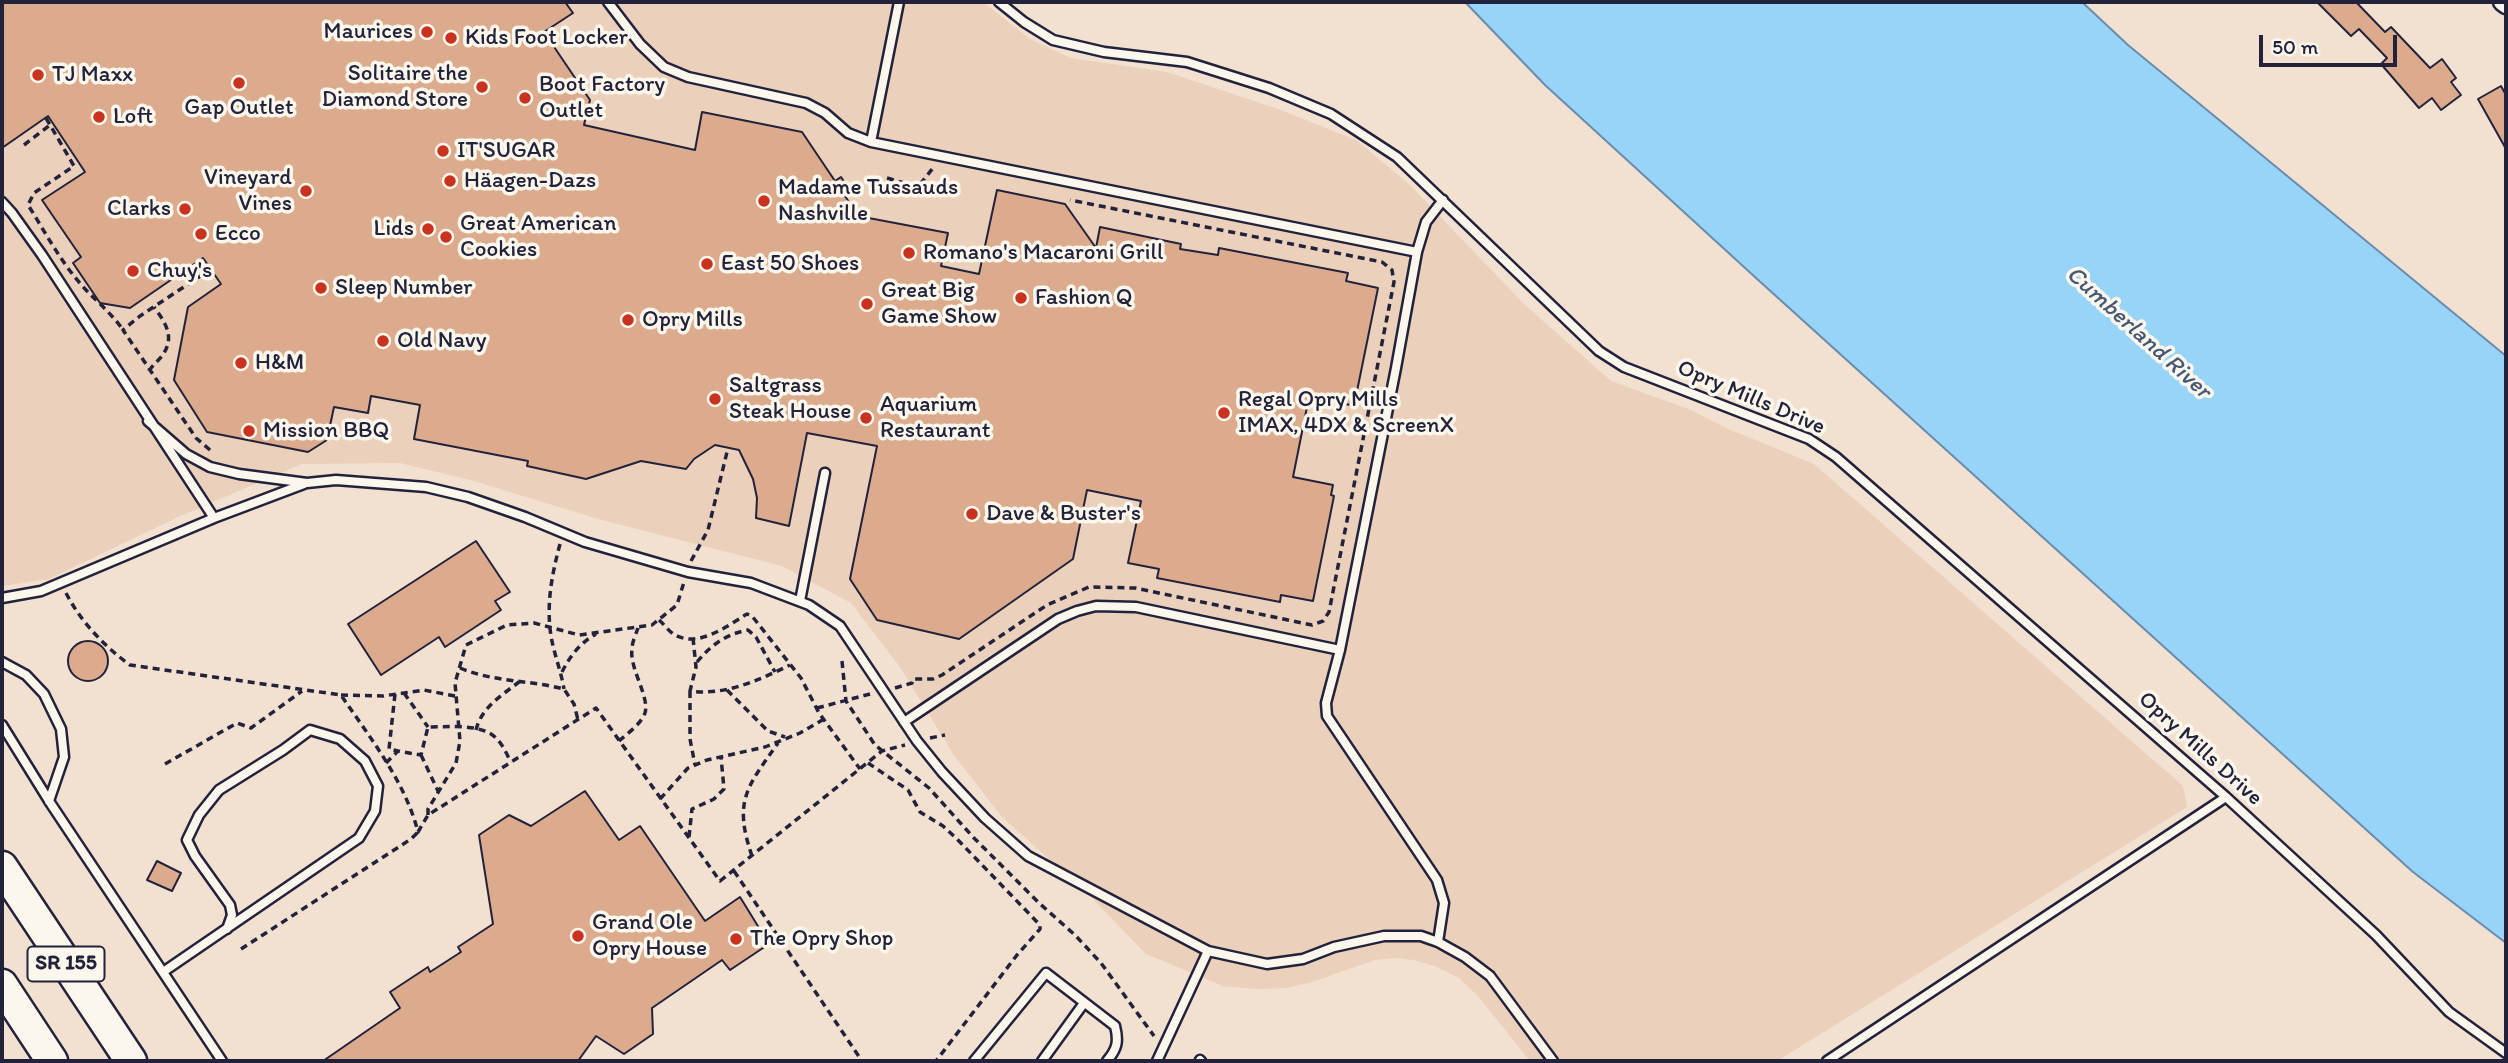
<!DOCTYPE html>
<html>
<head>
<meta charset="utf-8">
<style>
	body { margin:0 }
	#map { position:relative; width:2508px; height:1063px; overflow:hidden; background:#f2e0d0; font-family:Itim,sans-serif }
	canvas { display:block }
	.frame { position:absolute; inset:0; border:4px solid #22223b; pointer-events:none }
	.scale { position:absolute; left:2259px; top:35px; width:138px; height:32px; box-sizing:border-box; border:4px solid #22223b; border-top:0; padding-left:9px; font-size:21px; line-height:24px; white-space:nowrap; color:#22223b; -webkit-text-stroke:5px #fbf7ec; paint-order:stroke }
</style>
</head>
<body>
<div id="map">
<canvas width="2508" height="1063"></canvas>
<div class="frame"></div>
<div class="scale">50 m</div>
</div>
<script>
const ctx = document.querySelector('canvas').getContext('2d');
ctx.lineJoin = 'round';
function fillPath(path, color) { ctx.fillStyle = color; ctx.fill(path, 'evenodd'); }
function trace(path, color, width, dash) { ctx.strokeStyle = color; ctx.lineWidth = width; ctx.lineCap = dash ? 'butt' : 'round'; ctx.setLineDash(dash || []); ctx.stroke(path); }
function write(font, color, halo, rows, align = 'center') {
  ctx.font = font + ' Itim,sans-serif'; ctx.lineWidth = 7; ctx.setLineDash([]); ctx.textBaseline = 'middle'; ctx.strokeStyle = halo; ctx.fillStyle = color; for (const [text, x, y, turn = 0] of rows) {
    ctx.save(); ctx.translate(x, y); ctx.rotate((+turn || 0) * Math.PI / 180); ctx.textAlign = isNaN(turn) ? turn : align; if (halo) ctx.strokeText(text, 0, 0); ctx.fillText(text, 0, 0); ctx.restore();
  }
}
const built = new Path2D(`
	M2,2H983L1030,39L1071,58L1167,72L1278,109L1356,140L1408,183L1524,304L1611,381L1691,410L1726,428L1814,464L2183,786L2187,807L1777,1061H1530L1478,996L1459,978L1437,967L1414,960L1395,958L1375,960L1312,982L1286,988L1259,989L1223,986L1146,954L1088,894L1002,817L953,754L900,667L851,603L782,566L598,519L474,481L400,463L302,464L178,517L49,579L2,586Z`);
const water = new Path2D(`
	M1465,2H2082L2128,45L2506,356V943L2413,872L1756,278L1545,85Z`);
const building = new Path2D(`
	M2,2H565L573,13L544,32L590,100L584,125L695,150L702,112L802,132L835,181L841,177L849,189L843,193L858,216L948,233L941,266L979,274L997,190L1065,204L1096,248L1100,227L1181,244L1180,249L1218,255L1219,248L1348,273L1346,281L1378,288L1356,396L1352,395L1350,405L1309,397L1293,477L1333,485L1331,495L1334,496L1313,601L1281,595L1280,602L1157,578L1159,569L1128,563L1141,501L1087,490L1073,559L959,639L877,620L850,579L877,446L807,433L789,526L756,518L757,498L753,479L739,450L715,445L694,459L686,469L641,461L586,479L527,466L528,461L414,439L420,405L371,396L368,413L334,407L327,440L308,452L207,432L174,380L188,307L221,284L203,258L130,308L100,303L73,263L81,257L42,200L85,172L48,116L2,148Z
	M2317,2H2356L2385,32L2391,27L2430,68L2442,59L2456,78L2451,82L2461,95L2441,110L2432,98L2419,108L2381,64L2387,58L2359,29L2351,36Z
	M2501,86L2506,95V149L2478,99Z
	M476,541L510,592L495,601L501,610L445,647L439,637L381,675L348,624Z
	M68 661a20 20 0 1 1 40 0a20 20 0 1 1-40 0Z
	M585,791L619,840L640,826L705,921L740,897L769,944L730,970L722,960L652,1008L653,1034L624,1054L596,1036L578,1061H323L400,1008L390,992L428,967L430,972L461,952L458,947L493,924L479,835L509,815L531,826Z
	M157,861L181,873L172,891L147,880Z`);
const path = new Path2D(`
	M46,118L74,166L34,193L28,205C44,230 59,259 79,282C93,299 110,311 123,330
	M24,145L50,125
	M887,178L918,187L933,168
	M149,371C153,364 160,360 164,353C175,335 164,321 154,307
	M210,450L196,438L123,330L140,316L211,269
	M560,544C552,574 546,604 551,636C554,654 561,671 564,689
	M691,561L708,530L728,448
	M66,593C81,622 104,646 130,665L341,695C370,738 405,781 418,832L428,815L596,708L720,881L882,751L905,745
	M659,620C664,624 669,632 675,635C699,648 727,626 747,614L752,616L801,678L819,713L860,769
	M693,638L696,667L690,691C725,696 759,680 790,665
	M842,661L846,701L875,745L929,788L973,837L1039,903L1075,935L1101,963L1154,1036
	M697,662C711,645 726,634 748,630L756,637L775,672
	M460,668C493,682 529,680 564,689L574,704L578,720
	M562,672C570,656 580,643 596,634
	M895,688L912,683L913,679H933L942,675L1047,605L1089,587L1135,588L1312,625L1323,621L1329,612L1394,282L1392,270L1382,262L1070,200
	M727,690L768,731L785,737
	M690,691V739L695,765
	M404,693L428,727
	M395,694L389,749L398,751
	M341,695L383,696L424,690L455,696
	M817,708L870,694
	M476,730C481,708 502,695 519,682
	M930,738L945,735
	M619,741C628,733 641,724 645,713C650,697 629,668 632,649C632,642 636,634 638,628
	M421,755L438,791
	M386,763L398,751L421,755L428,727C446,727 475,724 491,734C501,740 506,753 511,762
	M868,763L908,790L920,812L943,826L957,839L1040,925V929L1017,955L936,1061
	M165,764L237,723L251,728L302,691
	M660,799L688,768L707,760L765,747L800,733L824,719
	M428,815V809L456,763L460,741L455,683L466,645L507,625L534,623L579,635L652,625L677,605L684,582
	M689,837L692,809L714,799L724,789L721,757
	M752,856C733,801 747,787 778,743
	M734,871L862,1061
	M241,949L411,839L418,832`);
const service = new Path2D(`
	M608,2L640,44L664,67L688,77L806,103L825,113L848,133L871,142L1417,252
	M999,2L1024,22L1053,40L1104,52L1187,62L1269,88L1331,114L1397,157L1599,351L1624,367L1809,439L1836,457L2226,797L2376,935L2449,1012L2506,1053
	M871,142L899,2
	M2,202L12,213L42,255L214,518
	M148,421L186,454L210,467L239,474L307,483L336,480L426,487L468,497L525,517L585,542L688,572L751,583L809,605L840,626L917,741L942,772L985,818L1028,856L1208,951L1267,964L1303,959L1334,947L1384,936H1421L1438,942L1465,957L1490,976L1553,1061
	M2,598L41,591L214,518L304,484
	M800,601L825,473
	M1340,650L1326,703L1327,716L1437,880L1444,903L1438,942
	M2,662L26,675L44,694L61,729L64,757L49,801
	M904,722L1058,619L1077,611L1096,606L1136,607L1340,650L1396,368L1417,252L1426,222L1443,200
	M2,725L51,804L222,1061
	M163,972L359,838L375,811L378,786L365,761L340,739L310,730L283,750L219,790L199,815L187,840L195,856L230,905L232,915L227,929
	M1200,1060L1201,1061
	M974,1061L1046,973L1115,1026C1119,1042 1117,1049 1107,1061
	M1042,1061L1084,1003
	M1157,1061L1208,951
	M1827,1061L2226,797`);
const minor = new Path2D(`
	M2502,2L2506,5`);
const motorway = new Path2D(`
	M2,867L131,1061
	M2,985L52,1061`);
const markers = [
	[427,32,7,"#c8321e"],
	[451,38,7,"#c8321e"],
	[38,75,7,"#c8321e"],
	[239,83,7,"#c8321e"],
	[482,87,7,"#c8321e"],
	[525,98,7,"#c8321e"],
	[99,117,7,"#c8321e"],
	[443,151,7,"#c8321e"],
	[450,181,7,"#c8321e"],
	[306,191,7,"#c8321e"],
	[764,201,7,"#c8321e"],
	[185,209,7,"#c8321e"],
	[428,229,7,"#c8321e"],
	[201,234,7,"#c8321e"],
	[446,237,7,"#c8321e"],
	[909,253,7,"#c8321e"],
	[707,264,7,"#c8321e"],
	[133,271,7,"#c8321e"],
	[321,288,7,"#c8321e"],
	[1021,298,7,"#c8321e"],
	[867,304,7,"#c8321e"],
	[628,320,7,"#c8321e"],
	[383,341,7,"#c8321e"],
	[241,363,7,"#c8321e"],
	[715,399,7,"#c8321e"],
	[1224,413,7,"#c8321e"],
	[866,418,7,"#c8321e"],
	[249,431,7,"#c8321e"],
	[972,514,7,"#c8321e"],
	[578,936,7,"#c8321e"],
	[736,939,7,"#c8321e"]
];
const shields = [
	[66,964,77]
];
const shieldNames = [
	["SR 155",66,964]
];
const poiNames = [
	["Maurices",413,32,"right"],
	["Kids Foot Locker",465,38],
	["Solitaire the",468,74,"right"],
	["Diamond Store",468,100,"right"],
	["TJ Maxx",52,75],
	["Boot Factory",539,85],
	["Outlet",539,111],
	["Gap Outlet",239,108,"center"],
	["Loft",113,117],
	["IT'SUGAR",457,151],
	["Vineyard",292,178,"right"],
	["Vines",292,204,"right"],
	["Häagen-Dazs",464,181],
	["Madame Tussauds",778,188],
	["Nashville",778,214],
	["Clarks",171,209,"right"],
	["Great American",460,224],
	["Cookies",460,250],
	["Lids",414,229,"right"],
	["Ecco",215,234],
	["Romano's Macaroni Grill",923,253],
	["East 50 Shoes",721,264],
	["Chuy's",147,271],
	["Sleep Number",335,288],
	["Great Big",881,291],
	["Game Show",881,317],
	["Fashion Q",1035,298],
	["Opry Mills",642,320],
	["Old Navy",397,341],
	["H&M",255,363],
	["Saltgrass",729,386],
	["Steak House",729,412],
	["Regal Opry Mills",1238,400],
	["IMAX, 4DX & ScreenX",1238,426],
	["Aquarium",880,405],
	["Restaurant",880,431],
	["Mission BBQ",263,431],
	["Dave & Buster's",986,514],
	["Grand Ole",592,923],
	["Opry House",592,949],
	["The Opry Shop",750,939]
];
const streetNames = [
	["Opry Mills Drive",1751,398,23],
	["Opry Mills Drive",2200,749,42]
];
const waterNames = [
	["Cumberland River",2138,333,42]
];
fillPath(built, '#ebd0bc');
fillPath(water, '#98d3f8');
trace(water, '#698cac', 2);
fillPath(building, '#dcab8e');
trace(building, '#22223b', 2);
trace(service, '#22223b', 13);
trace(minor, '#22223b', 21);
trace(motorway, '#22223b', 35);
trace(path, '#22223b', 3.5, [7, 5]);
trace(service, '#fbf7ec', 8);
trace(minor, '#fbf7ec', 16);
trace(motorway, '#fbf7ec', 30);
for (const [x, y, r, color] of markers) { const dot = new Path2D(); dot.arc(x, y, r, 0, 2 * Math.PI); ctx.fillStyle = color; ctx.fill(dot); trace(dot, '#fbf7ec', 2.5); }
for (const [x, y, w] of shields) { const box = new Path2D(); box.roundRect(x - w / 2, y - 17.5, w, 35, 5); ctx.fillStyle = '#fbf7ec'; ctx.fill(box); trace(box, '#22223b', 2); }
write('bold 21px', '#22223b', null, shieldNames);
write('23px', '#22223b', '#fbf7ec', poiNames, 'left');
write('23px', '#22223b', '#fbf7ec', streetNames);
write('italic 24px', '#455774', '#fbf7ec', waterNames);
</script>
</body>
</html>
